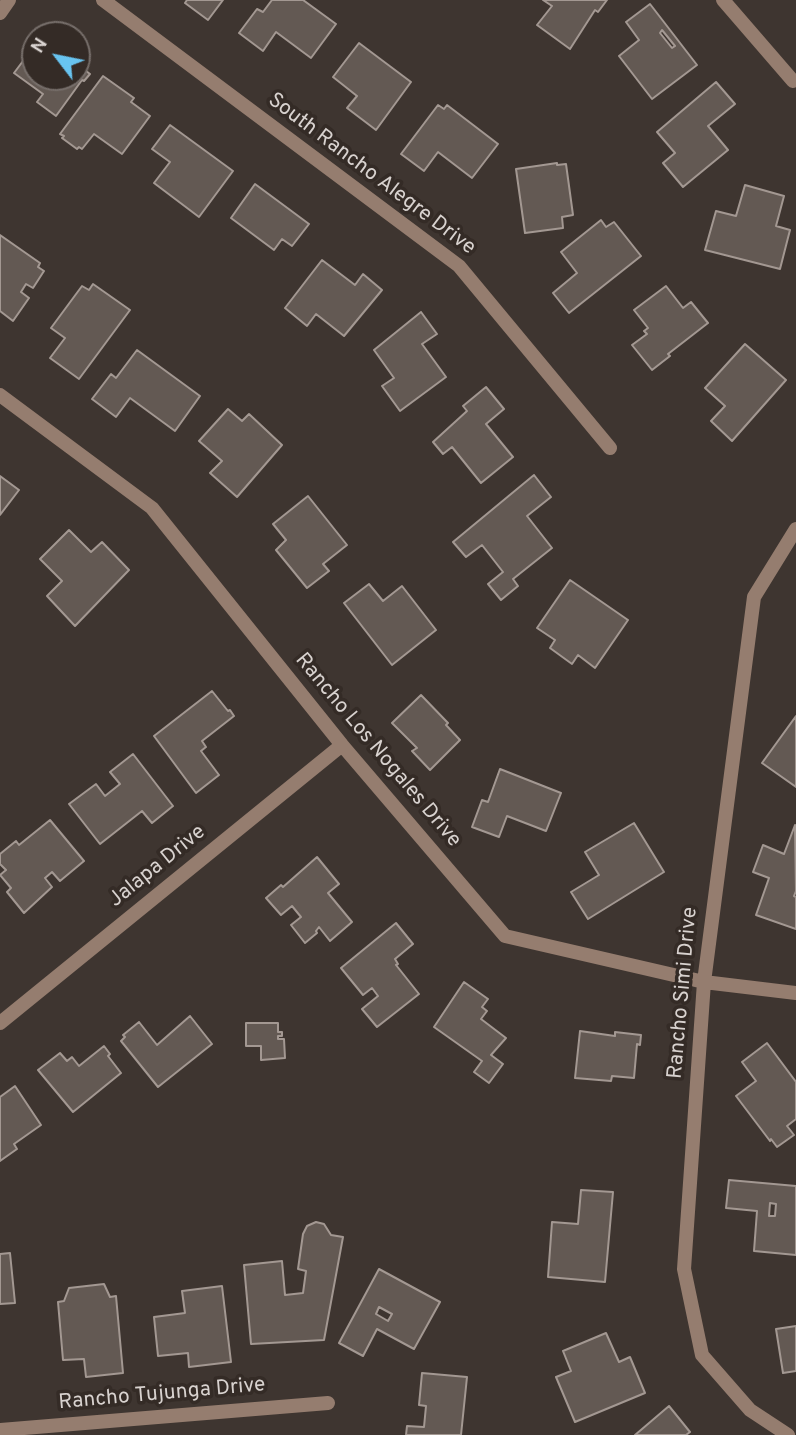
<!DOCTYPE html>
<html>
<head>
<meta charset="utf-8">
<style>
	body { margin:0 }
	#map { position:relative; width:796px; height:1435px; overflow:hidden; background:#3e3530; font-family:Overpass,sans-serif }
	canvas { display:block }
	.north { position:absolute; left:21px; top:21px; width:70px; height:70px; box-sizing:border-box; background:#342b26; border:2px solid #766e6a; border-radius:50%; rotate:302deg; font-size:19px; font-weight:700; line-height:28px; text-align:center; color:#d8d2cf }
	.north::after { content:''; display:block; margin:auto; width:24px; height:32px; background:#68c4f0; clip-path:polygon(50% 0,100% 100%,50% 72%,0 100%) }
</style>
</head>
<body>
<div id="map">
<canvas width="796" height="1435"></canvas>
<div class="north">N</div>
</div>
<script>
const ctx = document.querySelector('canvas').getContext('2d');
ctx.lineJoin = 'round';
function fillPath(path, color) { ctx.fillStyle = color; ctx.fill(path, 'evenodd'); }
function trace(path, color, width, dash) { ctx.strokeStyle = color; ctx.lineWidth = width; ctx.lineCap = dash ? 'butt' : 'round'; ctx.setLineDash(dash || []); ctx.stroke(path); }
function write(font, color, halo, rows, align = 'center') {
  ctx.font = font + ' Overpass,sans-serif'; ctx.lineWidth = 7; ctx.setLineDash([]); ctx.textBaseline = 'middle'; ctx.strokeStyle = halo; ctx.fillStyle = color; for (const [text, x, y, turn = 0] of rows) {
    ctx.save(); ctx.translate(x, y); ctx.rotate((+turn || 0) * Math.PI / 180); ctx.textAlign = isNaN(turn) ? turn : align; if (halo) ctx.strokeText(text, 0, 0); ctx.fillText(text, 0, 0); ctx.restore();
  }
}
const building = new Path2D(`
	M187,0H223L208,20L185,3Z
	M272,0H303L336,24L311,58L276,32L263,51L239,33L257,9L263,12Z
	M543,0H607L598,12L595,10L570,49L537,25L552,6Z
	M650,4L697,65L652,99L619,56L639,40L626,22ZM662,30L675,46L672,48L660,33Z
	M359,43L411,82L376,130L347,108L357,96L333,77Z
	M35,45V77H77V64L90,74L84,81L82,80L56,116L37,102L43,94L14,73Z
	M103,76L134,98L131,102L150,116L122,154L94,134L82,149L79,147L77,149L62,138L64,136L60,134Z
	M716,82L735,104L708,126L728,150L683,187L663,163L675,153L657,132Z
	M438,105L444,109L447,105L498,144L472,178L438,152L424,171L401,154Z
	M170,125L233,171L199,217L154,183L170,162L152,149Z
	M557,163V165L566,164L573,215L562,217L563,228L525,233L516,169Z
	M255,184L309,224L292,246L282,239L274,250L231,218Z
	M745,185L784,196L776,226L790,230L780,269L705,250L716,211L736,216Z
	M601,220L606,227L614,222L641,256L569,313L553,293L577,273L561,252Z
	M0,235L40,263L38,267L44,271L33,288L26,284L21,292L29,298L13,321L0,311Z
	M322,260L355,285L363,274L382,290L344,336L316,314L307,326L285,308Z
	M93,284L130,310L79,379L50,358L65,338L51,328L82,286L89,290Z
	M666,286L683,308L691,302L708,323L668,354L670,356L652,370L632,345L647,334L644,331L648,328L634,310Z
	M421,312L437,334L422,344L446,377L400,411L382,386L394,378L374,350Z
	M745,344L786,380L732,441L711,421L725,406L705,388Z
	M137,350L200,396L175,431L130,398L116,417L92,399L111,374L116,378Z
	M486,387L504,409L486,424L513,457L481,483L452,447L443,454L433,442L467,411L463,406Z
	M228,409L242,421L249,414L282,445L237,497L210,473L222,461L199,441Z
	M534,475L551,497L527,516L552,548L513,579L518,586L501,600L488,584L503,572L482,545L466,557L453,542Z
	M0,476L19,490L0,515Z
	M308,496L347,545L323,564L329,571L307,588L276,550L286,540L273,524Z
	M69,530L91,552L102,542L129,570L75,626L47,596L62,581L40,559Z
	M570,580L628,620L595,668L578,655L572,664L550,648L555,640L537,628Z
	M369,584L383,601L402,586L436,630L392,665L344,603Z
	M212,691L228,711L230,710L234,716L202,741L206,747L201,751L219,775L196,793L154,736Z
	M421,695L448,723L446,725L460,740L430,770L412,751L417,748L392,723Z
	M796,716V787L762,763Z
	M133,754L173,806L152,823L142,811L100,844L69,804L96,784L105,796L120,784L110,772Z
	M500,769L561,793L546,831L507,816L499,837L472,827L482,800L488,802Z
	M50,820L84,861L60,881L52,872L45,878L52,887L24,913L7,892L11,888L0,875L6,870L0,864V854L16,841L19,845Z
	M634,823L664,872L588,919L571,892L599,875L585,852Z
	M795,825L796,891L794,896L796,897V929L756,915L769,878L753,872L763,845L784,854Z
	M317,857L339,884L328,893L352,922L330,941L319,927L316,931L317,933L305,943L291,925L301,917L292,906L281,915L266,898L281,885L283,887Z
	M396,923L413,944L395,959L398,964L396,965L419,994L377,1027L362,1009L378,996L372,988L363,995L341,968Z
	M464,982L488,999L482,1007L487,1011L481,1019L506,1038L491,1055L503,1064L489,1083L474,1072L482,1061L434,1027Z
	M190,1016L212,1044L158,1087L121,1041L125,1037L123,1035L139,1022L157,1045Z
	M246,1023H278V1032H282V1036H278V1039H284L285,1058L261,1060V1046H246Z
	M580,1031L615,1036V1032L641,1035L640,1045L637,1044L634,1078L612,1076L611,1081L575,1078Z
	M767,1043L796,1082V1119L787,1126L794,1135L777,1147L771,1139L770,1141L736,1096L756,1081L742,1062Z
	M104,1046L110,1054L108,1056L121,1073L73,1112L38,1070L60,1053L67,1061L72,1057L79,1066Z
	M15,1086L41,1125L14,1144L17,1149L0,1161V1097Z
	M729,1180L796,1186V1255L754,1251L757,1211L726,1208ZM770,1203L776,1204L775,1216H769Z
	M581,1190L613,1192L605,1282L548,1277L552,1222L578,1224Z
	M316,1222L324,1224L331,1235L343,1237L324,1340L251,1344L244,1265L282,1261L285,1295L303,1293L306,1271L298,1269L303,1234L307,1226Z
	M10,1253L15,1303L0,1304V1254Z
	M379,1269L440,1302L414,1349L377,1329L363,1356L339,1343ZM379,1307L392,1314L388,1321L376,1314Z
	M104,1284L110,1297L116,1296L123,1373L86,1377L84,1359L63,1360L58,1302L64,1301L69,1288Z
	M222,1286L231,1362L189,1367L188,1353L158,1356L154,1317L185,1313L182,1291Z
	M796,1326V1371L783,1373L776,1329Z
	M606,1333L619,1362L630,1357L645,1393L575,1422L556,1377L571,1371L563,1351Z
	M422,1373L467,1377L461,1435H406L407,1426L424,1427L426,1406L419,1405Z
	M669,1406L690,1432L686,1435H635Z`);
const street = new Path2D(`
	M103,0L459,266L610,448
	M723,0L793,81
	M0,13L9,0
	M0,395L152,508L342,745L505,936L704,982L796,993
	M0,1023L342,745
	M0,1430L328,1403
	M788,1435L750,1410L702,1355L684,1269L704,982L754,597L796,529`);
const streetNames = [
	["South Rancho Alegre Drive",371,175,37],
	["Rancho Los Nogales Drive",377,751,50],
	["Jalapa Drive",158,867,-39],
	["Rancho Simi Drive",684,993,-85],
	["Rancho Tujunga Drive",162,1395,-5]
];
fillPath(building, '#635953');
trace(building, '#a39892', 2);
trace(street, '#957d6f', 14);
write('21px', '#d8d2cf', '#342b26', streetNames);
</script>
</body>
</html>
